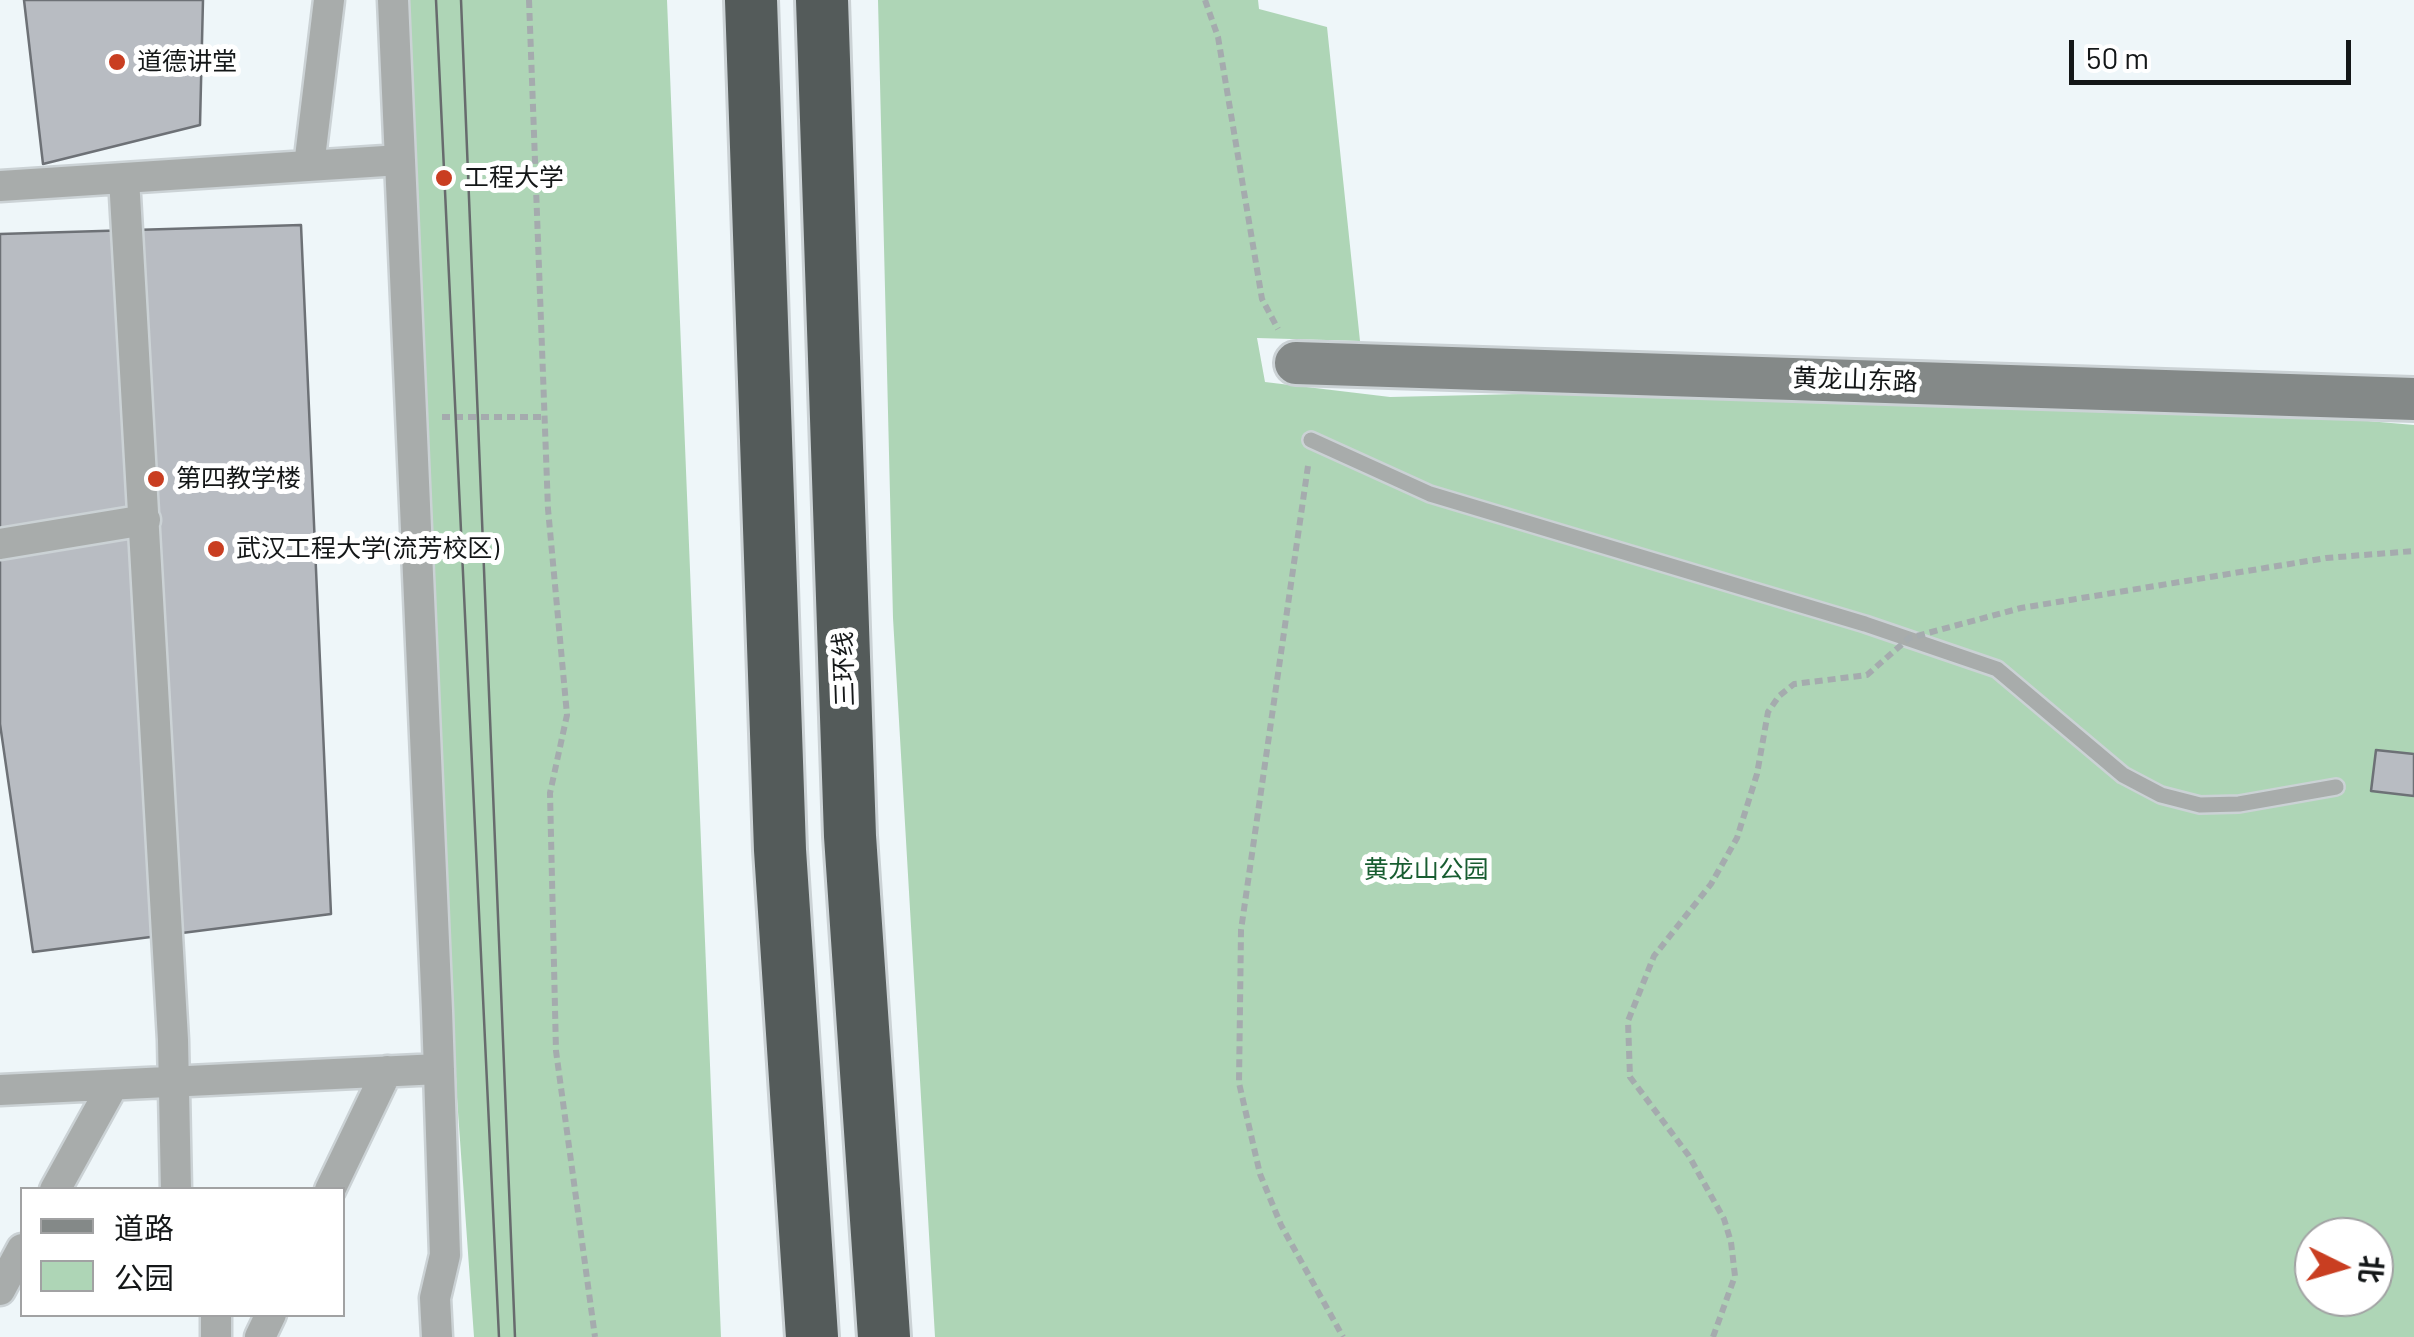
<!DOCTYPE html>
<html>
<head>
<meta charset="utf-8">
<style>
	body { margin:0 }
	#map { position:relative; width:2414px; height:1337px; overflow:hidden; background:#eef6f9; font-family:Barlow,"Noto Sans SC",sans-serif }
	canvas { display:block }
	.legend { position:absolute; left:20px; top:1187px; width:325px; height:130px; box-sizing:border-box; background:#fff; border:2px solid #a1a2a3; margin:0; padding:12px 18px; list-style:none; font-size:30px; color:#141718 }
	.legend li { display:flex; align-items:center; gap:20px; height:50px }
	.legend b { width:50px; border:2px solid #a1a2a3 }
	.north { position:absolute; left:2294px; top:1217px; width:100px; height:100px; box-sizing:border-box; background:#fff; border:2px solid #a1a2a3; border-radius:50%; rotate:95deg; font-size:28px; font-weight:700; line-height:40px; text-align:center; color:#141718 }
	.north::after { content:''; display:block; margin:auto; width:35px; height:45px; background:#c93e21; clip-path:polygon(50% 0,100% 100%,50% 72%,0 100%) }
	.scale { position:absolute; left:2069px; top:40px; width:282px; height:45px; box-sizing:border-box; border:5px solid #141718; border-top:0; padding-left:12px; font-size:30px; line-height:35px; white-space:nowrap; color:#141718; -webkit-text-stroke:8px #fff; paint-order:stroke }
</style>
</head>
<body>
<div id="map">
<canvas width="2414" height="1337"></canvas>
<ul class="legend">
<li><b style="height:12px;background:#848988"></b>道路</li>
<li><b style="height:28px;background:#aed5b6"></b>公园</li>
</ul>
<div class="north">北</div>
<div class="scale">50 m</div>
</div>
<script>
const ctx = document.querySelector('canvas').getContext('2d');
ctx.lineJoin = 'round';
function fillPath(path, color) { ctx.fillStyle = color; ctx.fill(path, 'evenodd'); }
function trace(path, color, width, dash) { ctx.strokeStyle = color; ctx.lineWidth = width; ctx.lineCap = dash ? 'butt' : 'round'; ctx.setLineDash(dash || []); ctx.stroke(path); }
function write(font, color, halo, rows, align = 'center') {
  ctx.font = font + ' Barlow,"Noto Sans SC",sans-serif'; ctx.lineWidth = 10; ctx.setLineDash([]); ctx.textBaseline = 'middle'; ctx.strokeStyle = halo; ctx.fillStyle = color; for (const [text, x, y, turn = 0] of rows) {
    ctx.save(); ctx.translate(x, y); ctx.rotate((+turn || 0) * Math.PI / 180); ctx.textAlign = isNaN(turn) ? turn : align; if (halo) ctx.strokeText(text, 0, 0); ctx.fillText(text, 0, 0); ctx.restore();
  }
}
const green = new Path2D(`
	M406,0H667L721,1337H474L457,1098Z
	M878,0H1258L1259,9L1327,27L1360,341L1257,338L1265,382L1390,397L1608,392L2230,409L2414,425V1337H935L893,618ZM2314,1237H2374V1297H2314Z`);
const building = new Path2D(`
	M24,0H203L200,125L43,164Z
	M301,225L331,914L33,952L0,724V234Z
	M2376,750L2414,754V796L2371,791Z`);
const path = new Path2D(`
	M529,0L548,509L567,715L550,793L556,1051L595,1337
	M1205,0L1218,37L1262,299L1278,329
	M442,417H545
	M1308,466L1241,930L1239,1083L1260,1174L1281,1225L1343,1337`);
const lane = new Path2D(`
	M1311,440L1430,494L1865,624L1997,669L2123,775L2161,795L2200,805L2239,804L2336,787`);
const street = new Path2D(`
	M393,0L437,1011L445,1255L435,1298L437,1337
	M309,166L329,0
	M124,178L173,1040L176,1190
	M0,186L400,160
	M0,544L145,520
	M0,1090L439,1069
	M55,1190L113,1085
	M330,1190L387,1071
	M0,1290L22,1249
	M216,1314V1337
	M260,1337L271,1314`);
const secondary = new Path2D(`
	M1296,363L2414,399`);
const highway = new Path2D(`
	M751,0L780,850L812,1337
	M822,0L850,836L884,1337`);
const tram = new Path2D(`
	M436,0L499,1337
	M461,0L515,1337`);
const pathBridge = new Path2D(`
	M1713,1337L1735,1276L1731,1242L1724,1219L1689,1156L1630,1077L1628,1021L1654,956L1711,884L1737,838L1757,774L1768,712L1779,696L1794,684L1867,675L1909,638L2021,608L2326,558L2414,551`);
const markers = [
	[117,62,10,"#c93e21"],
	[444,178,10,"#c93e21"],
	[156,479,10,"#c93e21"],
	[216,549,10,"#c93e21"]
];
const poiNames = [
	["道德讲堂",137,62],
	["工程大学",464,178],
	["第四教学楼",176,479],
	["武汉工程大学(流芳校区)",236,549]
];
const streetNames = [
	["黄龙山东路",1855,380,2],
	["三环线",844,669,-92]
];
const parkNames = [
	["黄龙山公园",1426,870]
];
fillPath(green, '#aed5b6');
fillPath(building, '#b8bcc2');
trace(building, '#6d7176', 2.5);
trace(lane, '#cbd2d5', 20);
trace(street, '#cbd2d5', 35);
trace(secondary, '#cbd2d5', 48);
trace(highway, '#cbd2d5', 58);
trace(path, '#a5abae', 6, [8, 5]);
trace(lane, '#a8acab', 15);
trace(street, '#a8acab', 30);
trace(secondary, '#848988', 42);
trace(highway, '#545b5a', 52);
trace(tram, '#676b6d', 2.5);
trace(pathBridge, '#a5abae', 6, [8, 5]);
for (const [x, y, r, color] of markers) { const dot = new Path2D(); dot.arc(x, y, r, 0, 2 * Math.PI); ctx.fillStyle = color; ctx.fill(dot); trace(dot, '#fff', 4); }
write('25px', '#141718', '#fff', poiNames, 'left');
write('25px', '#141718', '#fff', streetNames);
write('25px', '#185d31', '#fff', parkNames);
</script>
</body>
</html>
